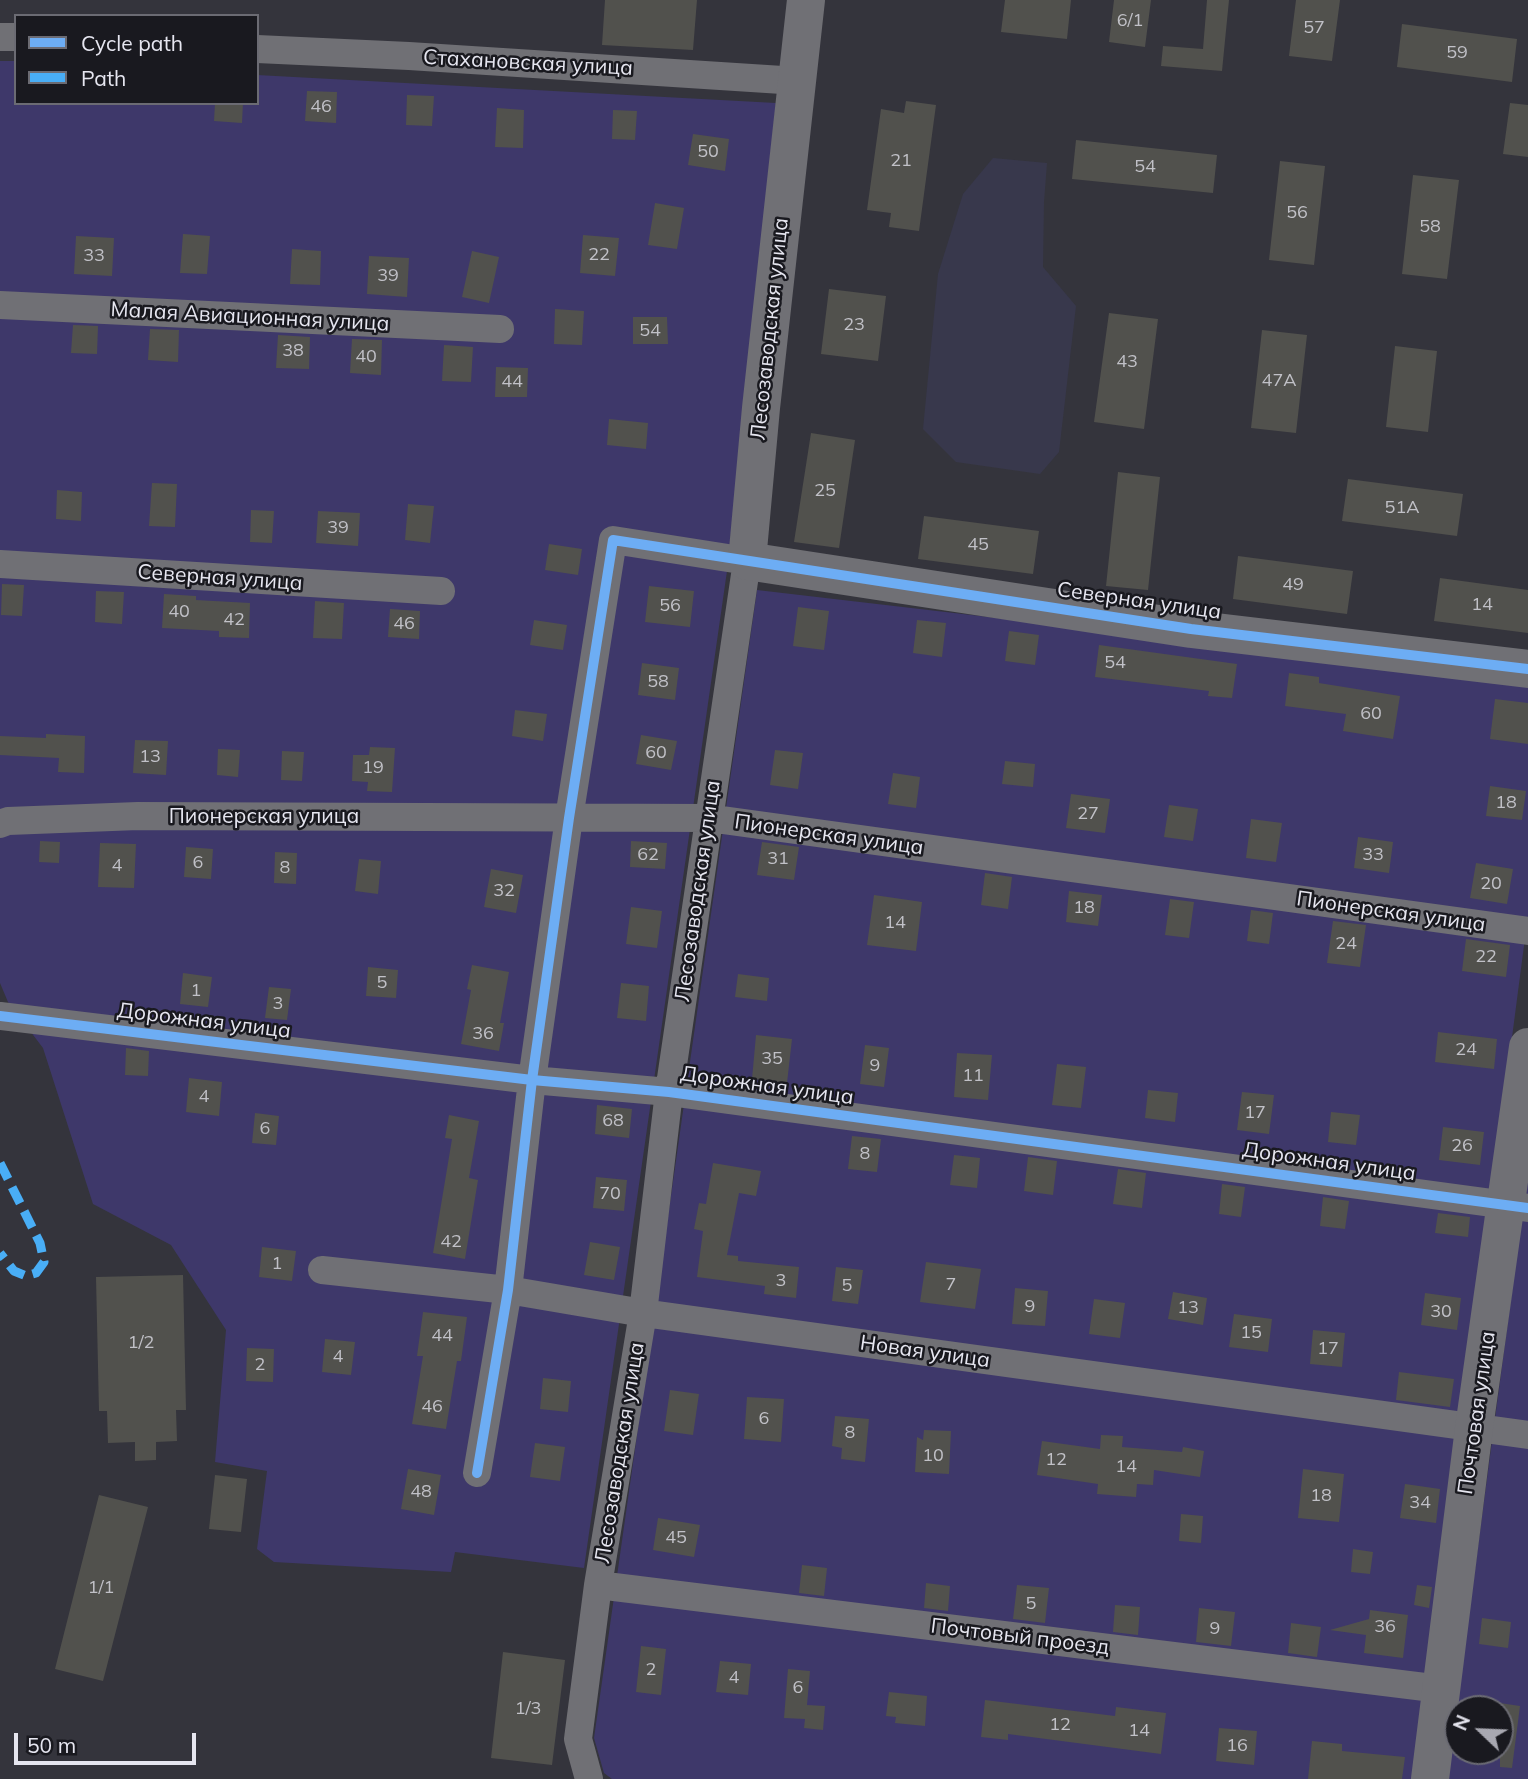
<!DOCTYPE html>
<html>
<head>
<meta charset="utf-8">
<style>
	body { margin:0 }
	#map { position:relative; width:1528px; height:1779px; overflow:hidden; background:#34343c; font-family:Mulish,sans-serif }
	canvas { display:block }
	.legend { position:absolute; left:14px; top:14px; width:245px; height:91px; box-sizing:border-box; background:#19191f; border:2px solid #6b6b73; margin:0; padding:9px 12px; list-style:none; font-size:21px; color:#e6e6f0 }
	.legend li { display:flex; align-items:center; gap:14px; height:35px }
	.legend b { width:35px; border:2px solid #6b6b73 }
	.north { position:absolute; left:1444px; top:1695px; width:70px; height:70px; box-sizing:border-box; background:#19191f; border:2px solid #6b6b73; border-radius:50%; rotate:293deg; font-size:19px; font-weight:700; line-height:28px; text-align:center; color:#e6e6f0 }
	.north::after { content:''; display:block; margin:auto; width:24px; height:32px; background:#a8a8b1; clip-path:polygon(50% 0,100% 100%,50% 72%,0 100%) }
	.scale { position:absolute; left:14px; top:1733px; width:182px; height:32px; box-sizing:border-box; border:4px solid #e6e6f0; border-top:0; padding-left:9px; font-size:21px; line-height:24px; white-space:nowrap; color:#e6e6f0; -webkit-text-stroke:5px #19191f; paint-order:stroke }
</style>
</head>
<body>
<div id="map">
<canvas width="1528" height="1779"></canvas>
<ul class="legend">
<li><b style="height:9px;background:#6dadf4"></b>Cycle path</li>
<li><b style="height:9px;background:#49aef6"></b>Path</li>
</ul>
<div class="north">N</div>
<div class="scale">50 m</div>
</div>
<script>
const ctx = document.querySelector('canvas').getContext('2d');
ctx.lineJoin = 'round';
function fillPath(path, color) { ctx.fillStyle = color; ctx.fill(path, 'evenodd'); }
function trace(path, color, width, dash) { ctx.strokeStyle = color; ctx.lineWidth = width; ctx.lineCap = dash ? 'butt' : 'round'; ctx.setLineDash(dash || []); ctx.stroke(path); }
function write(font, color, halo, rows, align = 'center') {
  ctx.font = font + ' Mulish,sans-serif'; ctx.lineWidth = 5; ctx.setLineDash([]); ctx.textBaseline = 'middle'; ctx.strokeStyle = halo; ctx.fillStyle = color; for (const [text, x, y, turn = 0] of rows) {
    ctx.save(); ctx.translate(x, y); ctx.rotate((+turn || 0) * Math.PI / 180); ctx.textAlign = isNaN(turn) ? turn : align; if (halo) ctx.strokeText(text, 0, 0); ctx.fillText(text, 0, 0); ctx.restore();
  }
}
const built = new Path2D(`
	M993,158L1047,163L1044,202L1043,267L1076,306L1059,452L1040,474L956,462L923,429L938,274L963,194Z`);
const green = new Path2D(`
	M0,61H16V103H257V75L776,103L727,571L584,1568L455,1552L451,1572L274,1562L257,1549L267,1471L215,1462L226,1330L171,1245L93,1204L43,1048L8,1002L0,983Z
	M757,590L1528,680V915L1415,1779H612L604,1773L594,1738Z
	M1528,1171V1779H1447ZM1458,1709H1500V1751H1458Z`);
const building = new Path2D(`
	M605,0H697L693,50L602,45Z
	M1005,0H1071L1067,39L1001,32Z
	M1114,0H1151L1145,47L1109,42Z
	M1207,0H1229L1222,71L1161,66L1163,46L1203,49Z
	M1296,0H1340L1332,61L1289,56Z
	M1402,24L1517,39L1512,82L1397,67Z
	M307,91L337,92L336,123L305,121Z
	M407,95L434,96L432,126L406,125Z
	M906,101L936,105L919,231L889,227L891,213L867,210L881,109L904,113Z
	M215,103H243L242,123L214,121Z
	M1510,103L1528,105V157L1503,154Z
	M497,108L524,110L523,148L495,147Z
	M613,110L637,111L635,140L612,139Z
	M693,134L729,139L725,171L688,165Z
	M1076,140L1217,155L1213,193L1072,179Z
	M1280,161L1325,166L1314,265L1269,260Z
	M1413,175L1459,180L1447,279L1402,274Z
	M655,203L684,208L677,249L648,245Z
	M183,234L210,236L207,274L180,273Z
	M583,235L619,238L615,276L580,273Z
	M76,236L114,238L112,276L74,274Z
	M292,249L321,251L320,285L290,284Z
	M472,251L499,257L489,303L462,297Z
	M369,256L409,258L407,297L367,294Z
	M829,289L886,296L878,361L821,354Z
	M555,309L584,311L582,345L554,344Z
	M1109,313L1158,319L1144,429L1094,422Z
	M633,317H667L668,344H633Z
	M73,325L98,326L97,354L71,353Z
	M150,329L179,330L178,362L148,360Z
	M1262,330L1307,335L1296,433L1251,428Z
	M278,335L310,337L309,369L276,368Z
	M352,339L382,340L381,375L350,373Z
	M444,345L473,347L471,382L442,381Z
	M1395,346L1437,351L1428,432L1386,427Z
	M496,367L528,368L527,397H495Z
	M609,419L648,423L646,449L607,445Z
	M811,433L855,440L839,548L794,542Z
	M1118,472L1160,477L1148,590L1106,586Z
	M1348,479L1463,494L1457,536L1342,521Z
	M152,483L177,484L175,527L149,526Z
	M57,490L82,492L81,521L56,519Z
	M408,504L434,506L430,543L405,540Z
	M251,510L274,511L272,543L250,542Z
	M318,511L360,513L358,546L316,543Z
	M924,516L1039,531L1033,574L918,559Z
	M549,544L582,549L578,575L545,570Z
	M1238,556L1353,571L1347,614L1233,599Z
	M1440,578L1528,590V633L1434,621Z
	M2,584L24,585L22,616L1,615Z
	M649,586L694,591L690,627L645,622Z
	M96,591L124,592L122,624L95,622Z
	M164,594L196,596V600L250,603L249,638L219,637V631L162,628Z
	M315,601L344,603L342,639L313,638Z
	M798,607L829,611L824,650L793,646Z
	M390,609L420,611L419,639L388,637Z
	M534,620L567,625L563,650L530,645Z
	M917,620L946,623L942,657L913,653Z
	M1009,631L1039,635L1035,665L1005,661Z
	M1099,645L1237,664L1232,698L1208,696L1209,691L1095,677Z
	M642,663L679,668L675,700L638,695Z
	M1289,673L1319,677V683L1400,696L1393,739L1343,731L1346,714L1285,706Z
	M1495,699L1528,703V744L1490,739Z
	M515,710L547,714L543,741L512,736Z
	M46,734L85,736L84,773L58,772L59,758L0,755V736L46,738Z
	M641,735L677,741L671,770L636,764Z
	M135,740L168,741L166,775L133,773Z
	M370,747L395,748L392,792L367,791L368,782L352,781L353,755H369Z
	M218,749L240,750L238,777L217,775Z
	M775,750L803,753L798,789L770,785Z
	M282,751L304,752L302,781L281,780Z
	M1005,761L1035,764L1033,787L1002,784Z
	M893,773L920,777L916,808L888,804Z
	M1490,786L1526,791L1522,820L1486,816Z
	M1071,794L1110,799L1105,833L1066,828Z
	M1169,805L1198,809L1193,841L1164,837Z
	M1251,819L1282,823L1276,862L1246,858Z
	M1358,837L1393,842L1389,873L1354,868Z
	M40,841L60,842L59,863L39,862Z
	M631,841L667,843L665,869L630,867Z
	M762,842L799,847L794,880L757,875Z
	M100,843L136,844L134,888L98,887Z
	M186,847L213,849L211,879L184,877Z
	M275,852L297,853L296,884L274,883Z
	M359,859L381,861L378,894L355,891Z
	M1476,863L1513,869L1507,904L1470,898Z
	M491,869L523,875L516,913L484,907Z
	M985,873L1012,877L1008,909L981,905Z
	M1069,891L1102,895L1098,926L1066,922Z
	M874,895L922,902L916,951L867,945Z
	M1170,899L1194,902L1189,938L1165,935Z
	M631,907L662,911L657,948L626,944Z
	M1251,910L1273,913L1269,944L1247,941Z
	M1333,921L1366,925L1360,967L1327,963Z
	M1466,939L1510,945L1506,977L1462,971Z
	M472,965L509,972L500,1023H504L499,1051L461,1044L471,990L467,989Z
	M368,967L398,970L396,998L366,996Z
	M183,973L212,977L208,1007L180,1004Z
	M738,974L769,978L767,1001L735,997Z
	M621,983L649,986L646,1021L617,1018Z
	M269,987L291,989L287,1020L265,1018Z
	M1438,1032L1497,1039L1494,1069L1435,1062Z
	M756,1035L792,1039L787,1083L752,1079Z
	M865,1045L889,1048L884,1087L860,1084Z
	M126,1048L149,1051L148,1076L125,1075Z
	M957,1053L992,1055L988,1100L954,1097Z
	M1057,1064L1086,1067L1081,1108L1052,1105Z
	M189,1078L222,1082L219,1116L186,1112Z
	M1148,1090L1178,1093L1175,1122L1145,1118Z
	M1242,1092L1274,1095L1269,1134L1237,1130Z
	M597,1105L632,1109L629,1138L595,1134Z
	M1331,1112L1360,1115L1356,1145L1328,1142Z
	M255,1113L279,1116L276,1145L252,1143Z
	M449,1115L479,1121L469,1178L478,1180L465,1259L433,1253L452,1139L445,1138Z
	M1443,1127L1484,1132L1480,1165L1439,1160Z
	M852,1136L881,1139L877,1172L848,1169Z
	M954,1155L980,1158L977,1188L950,1185Z
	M1028,1157L1057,1161L1053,1195L1024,1191Z
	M713,1163L761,1171L756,1196L739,1193L727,1255L738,1256V1261L799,1267L796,1298L764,1294L765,1286L697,1277L703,1231L694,1229L699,1203L706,1204Z
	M1118,1169L1146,1173L1142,1208L1113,1204Z
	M596,1177L627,1180L624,1211L593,1208Z
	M1222,1184L1245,1187L1241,1217L1219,1214Z
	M1323,1197L1349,1201L1345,1229L1320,1226Z
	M1438,1213L1470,1217L1468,1237L1435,1233Z
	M590,1242L620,1247L614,1280L584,1275Z
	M262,1247L296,1251L292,1281L259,1277Z
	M926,1262L981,1269L975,1309L920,1302Z
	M836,1267L863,1270L858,1304L832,1301Z
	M183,1275L186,1410H176L177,1441L156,1442V1460L135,1461V1442L108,1443L107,1411H99L96,1277Z
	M1015,1288L1048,1291L1045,1326L1012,1324Z
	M1173,1292L1207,1298L1203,1325L1168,1319Z
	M1425,1293L1461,1298L1457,1330L1421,1325Z
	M1094,1299L1125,1303L1120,1338L1089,1334Z
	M423,1312L467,1317L461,1361H457L446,1429L412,1424L423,1356H417Z
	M1234,1314L1272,1319L1268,1352L1229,1347Z
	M1313,1330L1345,1333L1342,1367L1310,1364Z
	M325,1339L355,1342L351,1375L322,1372Z
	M247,1348L274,1349L273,1382L246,1381Z
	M1399,1372L1454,1379L1450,1407L1396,1400Z
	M543,1378L571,1381L568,1412L540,1409Z
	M670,1390L699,1394L693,1435L664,1431Z
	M747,1397L784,1399L781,1442L744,1439Z
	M835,1416L869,1419L865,1462L841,1459L842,1448L832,1446Z
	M924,1430L951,1431L949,1474L915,1472L917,1437L923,1440Z
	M1101,1435L1123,1436L1122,1447L1182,1452L1183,1447L1204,1451L1200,1477L1154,1470L1153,1485L1137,1484L1136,1497L1097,1494L1098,1484L1037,1475L1042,1441L1100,1449Z
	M535,1443L565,1447L560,1481L530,1477Z
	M408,1469L441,1475L434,1515L401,1509Z
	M1303,1469L1344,1474L1339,1522L1298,1518Z
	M215,1475L247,1479L241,1532L209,1529Z
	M1405,1484L1440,1489L1436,1523L1400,1518Z
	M99,1495L148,1507L103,1681L55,1669Z
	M1181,1514L1203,1516L1201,1543L1179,1541Z
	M658,1518L700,1525L694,1557L653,1550Z
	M1353,1549L1373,1552L1370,1574L1351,1572Z
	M802,1565L827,1568L824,1596L799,1593Z
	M926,1583L950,1586L948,1611L924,1608Z
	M1017,1585L1049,1588L1045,1623L1013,1619Z
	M1417,1585L1432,1587L1429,1608L1414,1605Z
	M1115,1605L1140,1607L1138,1635L1113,1632Z
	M1199,1608L1235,1612L1231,1646L1196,1642Z
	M1370,1610L1408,1615L1403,1658L1364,1653L1366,1635L1330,1630L1369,1619Z
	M1482,1618L1511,1622L1508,1648L1479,1644Z
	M1291,1623L1321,1627L1317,1657L1288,1653Z
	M641,1646L666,1649L661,1695L636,1692Z
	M503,1652L565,1660L552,1765L491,1758Z
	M720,1661L751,1664L748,1695L716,1692Z
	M788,1669L810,1671L807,1705L825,1706L823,1730L804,1728L805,1719L784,1718Z
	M889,1692L927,1696L925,1726L895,1723L896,1717L886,1716Z
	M985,1700L1115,1716L1116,1707L1166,1713L1161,1754L1008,1734V1740L981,1737Z
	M1500,1703L1520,1706L1512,1768L1500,1767Z
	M1219,1728L1257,1731L1254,1765L1216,1761Z
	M1312,1741L1342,1744V1751L1405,1757L1402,1779H1308Z`);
const street = new Path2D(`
	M0,37H16
	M257,49L409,56L798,81
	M0,305L500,329
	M0,564L441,591
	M0,824L8,821L138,816L708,818L1528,931
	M0,1016L532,1080L669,1092L1528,1208
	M322,1270L508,1290L643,1313L1528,1435
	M477,1473L508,1290L532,1080L569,818L613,540L747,561L669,1092L643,1313L598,1585L578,1739L589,1779
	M598,1585L1441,1689`);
const secondary = new Path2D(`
	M806,0L761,408L747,561L1191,629L1528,669
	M1430,1779L1474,1428L1528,1047`);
const quiet = new Path2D(`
	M0,1163L40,1243L44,1262L36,1273L26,1276L14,1271L0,1253`);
const cycleway = new Path2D(`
	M0,1016L532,1080L669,1092L1528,1208
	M477,1473L508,1290L532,1080L569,818L613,540L1191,629L1528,669`);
const numberNames = [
	["6/1",1130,21],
	["57",1314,28],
	["59",1457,53],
	["46",321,107],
	["50",708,152],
	["21",901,161],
	["54",1145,167],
	["56",1297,213],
	["58",1430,227],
	["22",599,255],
	["33",94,256],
	["39",388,276],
	["23",854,325],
	["54",650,331],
	["38",293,351],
	["40",366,357],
	["43",1127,362],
	["47А",1279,381],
	["44",512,382],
	["25",825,491],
	["51А",1402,508],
	["39",338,528],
	["45",978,545],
	["49",1293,585],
	["14",1482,605],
	["56",670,606],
	["40",179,612],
	["42",234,620],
	["46",404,624],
	["54",1115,663],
	["58",658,682],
	["60",1371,714],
	["60",656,753],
	["13",150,757],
	["19",373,768],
	["18",1506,803],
	["27",1088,814],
	["62",648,855],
	["33",1373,855],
	["31",778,859],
	["6",198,863],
	["4",117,866],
	["8",285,868],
	["20",1491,884],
	["32",504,891],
	["18",1084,908],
	["14",895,923],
	["24",1346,944],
	["22",1486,957],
	["5",382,983],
	["1",196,991],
	["3",278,1004],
	["36",483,1034],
	["24",1466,1050],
	["35",772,1059],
	["9",875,1066],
	["11",973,1076],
	["4",204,1097],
	["17",1255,1113],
	["68",613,1121],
	["6",265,1129],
	["26",1462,1146],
	["8",865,1154],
	["70",610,1194],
	["42",451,1242],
	["1",277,1264],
	["3",781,1281],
	["7",951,1285],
	["5",847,1286],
	["9",1030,1307],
	["13",1188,1308],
	["30",1441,1312],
	["15",1251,1333],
	["44",442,1336],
	["1/2",141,1343],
	["17",1328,1349],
	["4",338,1357],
	["2",260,1365],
	["46",432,1407],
	["6",764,1419],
	["8",850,1433],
	["10",933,1456],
	["12",1056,1460],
	["14",1126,1467],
	["48",421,1492],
	["18",1321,1496],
	["34",1420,1503],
	["45",676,1538],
	["1/1",101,1588],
	["5",1031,1604],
	["36",1385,1627],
	["9",1215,1629],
	["2",651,1670],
	["4",734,1678],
	["6",798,1688],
	["1/3",528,1709],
	["12",1060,1725],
	["14",1139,1731],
	["16",1237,1746]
];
const streetNames = [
	["Стахановская улица",528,63,3],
	["Малая Авиационная улица",250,317,3],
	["Лесозаводская улица",770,329,-84],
	["Северная улица",220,578,4],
	["Северная улица",1139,601,8],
	["Пионерская улица",264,817],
	["Пионерская улица",829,835,8],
	["Лесозаводская улица",698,891,-82],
	["Пионерская улица",1391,912,8],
	["Дорожная улица",204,1021,7],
	["Дорожная улица",767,1086,8],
	["Дорожная улица",1329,1162,8],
	["Новая улица",925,1352,8],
	["Почтовая улица",1477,1413,-82],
	["Лесозаводская улица",620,1453,-81],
	["Почтовый проезд",1020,1637,7]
];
fillPath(built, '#38384c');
fillPath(green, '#3e386a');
fillPath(building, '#51514d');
trace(street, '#707075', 28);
trace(secondary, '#707075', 38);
trace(quiet, '#49aef6', 9, [18, 9]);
trace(cycleway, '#6dadf4', 10);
write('18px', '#c1c1c7', null, numberNames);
write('21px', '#e6e6f0', '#19191f', streetNames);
</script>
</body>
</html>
